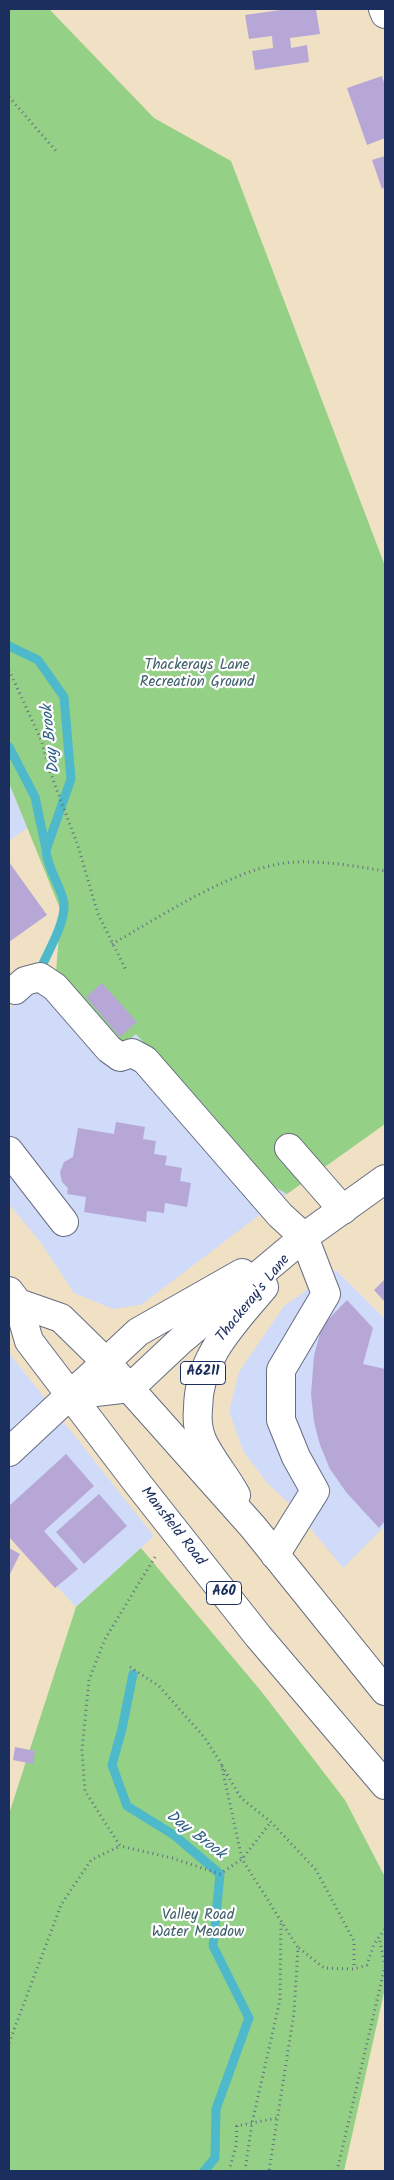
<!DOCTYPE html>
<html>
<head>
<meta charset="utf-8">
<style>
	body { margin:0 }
	#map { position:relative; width:394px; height:2180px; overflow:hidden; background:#f1e1c4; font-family:Kalam,sans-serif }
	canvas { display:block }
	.frame { position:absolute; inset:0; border:10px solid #1b2f5e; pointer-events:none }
</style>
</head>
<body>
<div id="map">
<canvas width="394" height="2180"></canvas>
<div class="frame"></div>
</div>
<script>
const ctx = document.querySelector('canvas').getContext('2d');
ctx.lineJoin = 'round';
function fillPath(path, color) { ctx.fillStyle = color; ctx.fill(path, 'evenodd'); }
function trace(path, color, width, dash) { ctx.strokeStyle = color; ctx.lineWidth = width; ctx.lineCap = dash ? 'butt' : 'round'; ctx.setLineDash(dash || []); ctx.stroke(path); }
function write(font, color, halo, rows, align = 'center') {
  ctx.font = font + ' Kalam,sans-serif'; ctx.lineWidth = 4.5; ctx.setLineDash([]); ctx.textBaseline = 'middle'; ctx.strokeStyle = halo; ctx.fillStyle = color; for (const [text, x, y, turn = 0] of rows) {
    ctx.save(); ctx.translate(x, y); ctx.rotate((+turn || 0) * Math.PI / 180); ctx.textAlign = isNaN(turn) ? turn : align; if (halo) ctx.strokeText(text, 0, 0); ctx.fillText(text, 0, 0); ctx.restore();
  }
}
const built = new Path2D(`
	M9,783L27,828L9,841Z
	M56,972L121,1047L136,1034L261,1174L273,1186L287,1194L141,1305L113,1309L74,1293L41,1243L9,1204V1009Z
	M336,1270L385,1319V1526L343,1568L293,1507L268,1484L243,1451L229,1411L239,1372L284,1306Z
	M9,1353L154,1536L76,1607L9,1535Z`);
const green = new Path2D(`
	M9,9H51V11L154,118L231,161L385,566V1124L287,1194L273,1186L261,1174L136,1034L121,1047L56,972L60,922L63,916L9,783Z
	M141,1548L261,1691L345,1800L385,1877V1988L344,2171H9V1814L76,1607Z`);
const stream = new Path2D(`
	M9,646L38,660L64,697L71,779L46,850C47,870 64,891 64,905C65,923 48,952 41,968
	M9,747L35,797L46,849
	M133,1674L122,1729L112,1765L127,1806L174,1835L220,1874L213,1946L249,2018L216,2109L215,2158L204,2171`);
const building = new Path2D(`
	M288,9H316L320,34L290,38L291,48L307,45L309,62L255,70L252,51L273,48L272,36L249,39L245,15Z
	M382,76L385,86V138L367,145L347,88Z
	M385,156V187L382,189L372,160Z
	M9,862L47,915L9,942Z
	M102,983L137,1022L120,1037L86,997Z
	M116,1122L145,1127L143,1139L156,1141L154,1154L167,1156L165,1165L182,1168L180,1181L191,1183L187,1207L165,1203L164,1213L147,1211L146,1222L84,1212L86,1197L67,1194L68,1188L62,1182L60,1172L64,1162L73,1157L78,1128L114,1134Z
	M385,1279V1302L374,1290Z
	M347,1300L373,1328L363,1364L385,1369V1521L379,1528L346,1492L330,1469L320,1445L314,1422L311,1394L314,1356L322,1326Z
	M66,1454L94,1486L44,1531L78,1569L55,1588L9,1537V1506Z
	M99,1494L127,1526L84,1564L56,1532Z
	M9,1548L20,1554L9,1576Z
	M15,1747L35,1751L33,1764L13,1760Z`);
const path = new Path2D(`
	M9,97L57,152
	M9,670L42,742L49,769L78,846L98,914L126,970
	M112,944C162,916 237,865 295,862C326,861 355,866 385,871
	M155,1557L105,1639L89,1680L82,1750L85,1791L120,1846L172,1858L220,1874L242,1859L271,1822
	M130,1667L159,1686L204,1737L221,1763L242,1859L298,1948L294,2013L269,2171
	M222,1766L241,1798L271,1822L316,1870L354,1941V1969
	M299,1948L324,1968L354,1969L367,1965L374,1944L385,1929
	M9,2043L61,1905L91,1860L120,1846
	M229,2171L236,2146L237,2126L277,2118
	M245,2171L252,2123L280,2000L281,1921
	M337,2171L385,1966L379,1937`);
const minor = new Path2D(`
	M383,9L385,14
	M15,990L25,981L40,977L55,987L109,1049L120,1057L132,1053L145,1060L280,1215L304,1237L326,1294L281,1370V1420L296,1457L315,1491L275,1555
	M289,1148L343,1210
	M9,1151L64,1222
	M9,1452L70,1395`);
const major = new Path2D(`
	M106,1362L138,1332L242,1273
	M70,1395L130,1388L180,1341L304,1237L385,1179
	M236,1495C226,1476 211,1460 202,1440C198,1430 197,1419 198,1409C198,1358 233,1324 264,1287`);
const highway = new Path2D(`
	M9,1291L18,1303L29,1341L138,1484L258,1636L385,1785
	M18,1303L61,1318L106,1362L253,1527L385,1691
	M70,1395L106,1362`);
const shields = [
	[203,1373,45],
	[224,1593,35]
];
const shieldNames = [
	["A6211",203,1373],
	["A60",224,1593]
];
const parkNames = [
	["Thackerays Lane",197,666],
	["Recreation Ground",197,683],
	["Valley Road",198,1916],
	["Water Meadow",198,1933]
];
const streetNames = [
	["Thackeray's Lane",254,1299,-51],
	["Mansfield Road",172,1527,52]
];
const waterNames = [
	["Day Brook",52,739,-96],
	["Day Brook",195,1836,37]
];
fillPath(built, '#d0daf9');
fillPath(green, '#94d085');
trace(stream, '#4db9ca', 9);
fillPath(building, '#b6a7d7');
trace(minor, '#666d82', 30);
trace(major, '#666d82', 30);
trace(highway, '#666d82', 30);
trace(path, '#666d82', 3, [1, 4]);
trace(minor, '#fff', 28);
trace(major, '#fff', 28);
trace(highway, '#fff', 28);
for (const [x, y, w] of shields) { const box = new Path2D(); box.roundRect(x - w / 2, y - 11.5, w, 23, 4); ctx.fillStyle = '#fff'; ctx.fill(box); trace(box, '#1b2f5e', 1); }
write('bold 14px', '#1b2f5e', null, shieldNames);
write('15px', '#3f5f6a', '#fff', parkNames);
write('15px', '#1b2f5e', '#fff', streetNames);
write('italic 16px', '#2c5f84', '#fff', waterNames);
</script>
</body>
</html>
